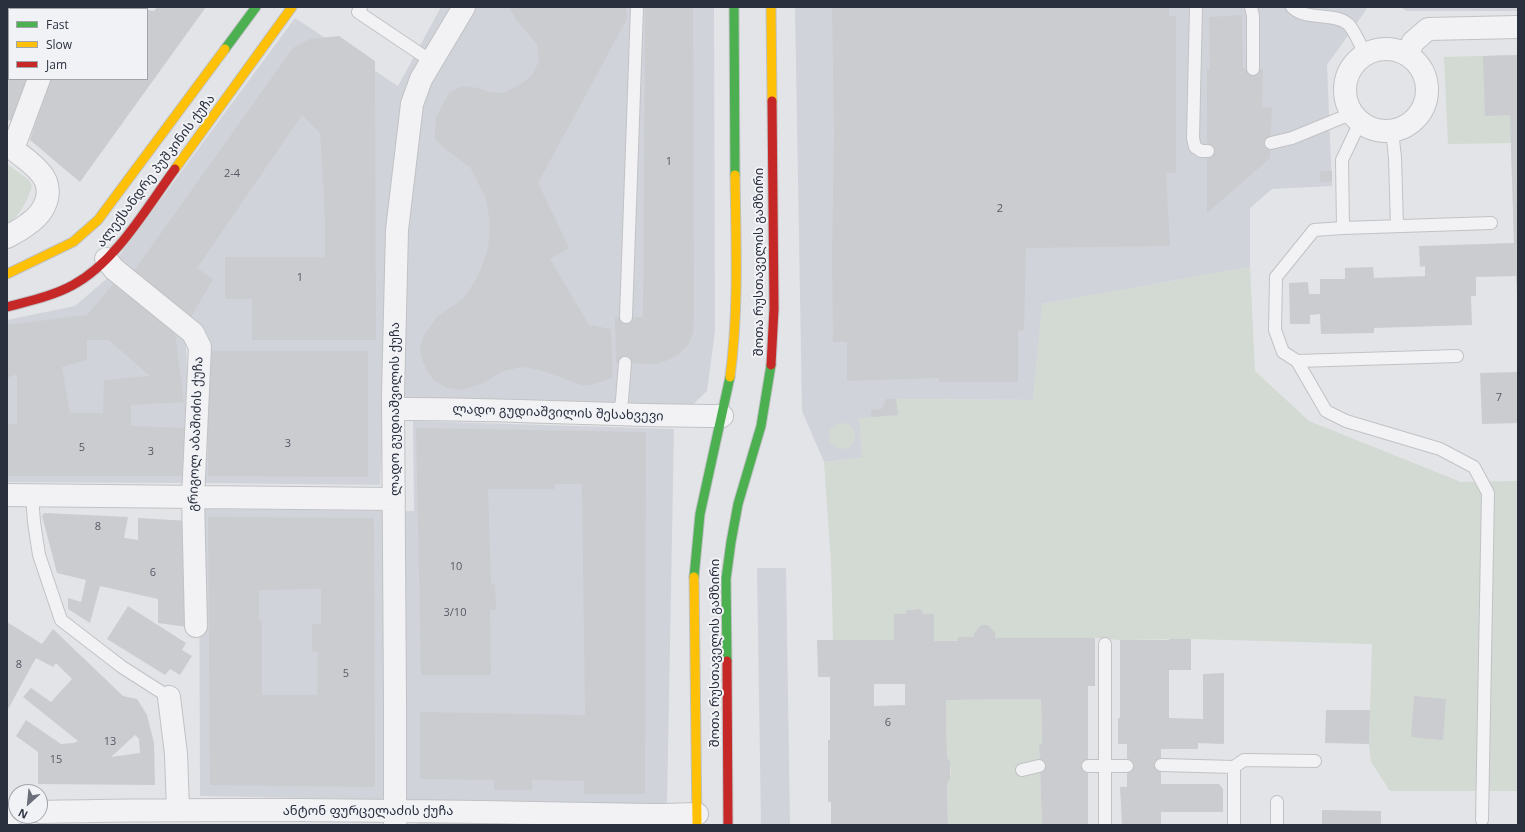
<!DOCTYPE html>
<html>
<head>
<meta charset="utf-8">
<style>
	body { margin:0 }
	#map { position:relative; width:1525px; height:832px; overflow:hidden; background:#e3e4e7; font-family:"Open Sans",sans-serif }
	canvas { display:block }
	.frame { position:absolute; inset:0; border:8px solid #2b303f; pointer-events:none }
	.legend { position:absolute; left:8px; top:8px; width:140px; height:72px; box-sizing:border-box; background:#f1f2f6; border:1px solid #a2a4ad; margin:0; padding:5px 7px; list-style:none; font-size:12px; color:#2b303f }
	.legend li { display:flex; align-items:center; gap:8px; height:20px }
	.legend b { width:20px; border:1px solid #a2a4ad }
	.north { position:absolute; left:8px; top:784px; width:40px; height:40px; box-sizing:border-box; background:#f1f2f6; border:1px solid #a2a4ad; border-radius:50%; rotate:207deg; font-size:11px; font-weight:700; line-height:16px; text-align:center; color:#2b303f }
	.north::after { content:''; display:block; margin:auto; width:14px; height:18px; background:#6b6f7a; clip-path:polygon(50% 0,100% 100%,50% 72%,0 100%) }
</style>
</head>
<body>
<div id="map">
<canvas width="1525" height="832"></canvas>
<div class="frame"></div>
<ul class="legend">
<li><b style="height:5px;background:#4caf50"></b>Fast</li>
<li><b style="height:5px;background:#ffc107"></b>Slow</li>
<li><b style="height:5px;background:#c62828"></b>Jam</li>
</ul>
<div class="north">N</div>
</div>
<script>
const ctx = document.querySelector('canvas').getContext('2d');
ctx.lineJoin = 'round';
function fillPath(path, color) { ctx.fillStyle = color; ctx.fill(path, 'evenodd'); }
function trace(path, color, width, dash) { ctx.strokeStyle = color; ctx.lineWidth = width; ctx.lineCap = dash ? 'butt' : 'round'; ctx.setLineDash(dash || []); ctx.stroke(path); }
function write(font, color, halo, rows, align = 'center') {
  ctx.font = font + ' "Open Sans","Noto Sans Georgian",sans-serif'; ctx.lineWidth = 4; ctx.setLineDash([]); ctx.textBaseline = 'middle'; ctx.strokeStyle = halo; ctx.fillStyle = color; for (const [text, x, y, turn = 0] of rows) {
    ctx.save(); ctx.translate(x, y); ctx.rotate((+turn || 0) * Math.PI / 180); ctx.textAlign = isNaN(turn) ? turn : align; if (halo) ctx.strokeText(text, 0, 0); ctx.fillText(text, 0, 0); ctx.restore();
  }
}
const built = new Path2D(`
	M441,7H714L715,331L707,391L687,410L384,405L380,485L202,483L204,332L113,264L295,18L398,86Z
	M795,7H1366V10L1327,65L1332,186L1272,189L1250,208V267L1043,304L1033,400L897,399L898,415L862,458L824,462L802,411Z
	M1400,7H1518V11H1407Z
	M111,275L186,338L190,483L7,482V320L75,306Z
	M413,421L674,429L667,805L200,796L199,509L414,511Z
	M757,568H786L790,825H761Z
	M418,823L661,824L663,825H412Z`);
const green = new Path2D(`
	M1518,55V243H1514L1511,143L1448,144L1444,57Z
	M7,164L29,180L32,186C27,202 20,215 7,225Z
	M1250,267L1255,371L1309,421L1461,482L1518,481V791H1390L1371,762L1369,744L1372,644L1191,639L1120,640L1095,638H995L996,633L988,625H981L974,633V637L958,641H934V615L924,614C921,608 913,609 907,610L905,614H894V640H833L831,562L824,462L862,458L859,418L897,415L896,399L1033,400L1042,304Z
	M829 436a13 13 0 1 1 26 0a13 13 0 1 1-26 0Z
	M1041,699L1042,744H1039L1042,825H948L947,784C952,776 952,765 947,757L946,700Z`);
const building = new Path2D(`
	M7,7H48V9H9V79H31L18,118L7,121Z
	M72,7H137L142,8L72,9Z
	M157,7H206L80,182L30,140L50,79H147V10L154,11Z
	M509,7H626L627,19L538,183L569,248L550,259L589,325L611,329L613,378L590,385H582L540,370L522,367L503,371L483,383L470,388L459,390L447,388L434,380L427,371L422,359L420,350L423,337L437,317L464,298L475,281L481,269L488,248L490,223L486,199L470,167L444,148L435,138V126L437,115L450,92L463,86L478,88L490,92L503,93L521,84L532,75L539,61L537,44L517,21Z
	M645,7H693L694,320L693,333L688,345L679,354L668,360L656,364L616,363L615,317H643Z
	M832,7H1169V16H1176V173H1166L1170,246L1026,248L1024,330L1018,331V382H939V378L847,381V342H833L832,255L834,134Z
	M1242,15L1243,69H1263L1262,107L1272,108L1270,158L1207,213V69H1210L1209,17Z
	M339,36L375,61L376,340H252V299H225V257H325V216L320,133L302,115L197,268L213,279L190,319L131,275L293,48L310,39Z
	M1518,55V294H1517L1516,276L1476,277V296H1471L1472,325L1374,328V333L1321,334L1320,314L1310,315V324H1290L1289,283L1308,282L1309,294H1320V279H1345V268L1373,267L1374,278L1425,276V266L1420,267L1419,246L1514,243L1510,115L1485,116L1483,56Z
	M1320,171H1332V182H1320Z
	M114,283L175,334L184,402L131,405V426L187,428L188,476H7V424H17V374L7,378V325L87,315ZM87,340H109L150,376L104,380L103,413H70L62,367L87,360Z
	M208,351H368V477L208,476Z
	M1518,372V423L1482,424L1480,373Z
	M886,399H896L898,415L871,417V410L882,409Z
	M416,428L646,432L645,794H584V781L532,780V790H494V780L420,779V712L585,715L582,484H555V489H488L491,584H495L496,610H490L491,675H421Z
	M44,513L128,517L124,538L138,540V518L190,521L188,627L158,623V599L100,586L90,623L68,609V598L81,602L86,580L57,573L42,516Z
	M208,517L374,518L375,787L210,785ZM321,589V624H312V652H318L317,695H262V620H259V590Z
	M128,606L186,643L182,650L192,656L180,675L170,669L165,675L107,639Z
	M919,609L921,610L924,614H934V641H958V637H974V633L981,625H988L996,633L995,638H1095V686H1088V825H1042L1039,744H1042L1041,699L946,700L947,757L950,762V778L947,784L948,825H831V802H828V740H830V677H818L817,640H894V614H905L907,610ZM874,684H905V705L874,706Z
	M7,622L42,644L53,629L123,696L137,699L147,715L154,743L155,785L38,784V752L16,736L26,720L61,744L74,743L78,741L23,697L31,688L51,702L72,679L56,663L53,667L36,658L7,711V650L8,647L7,646ZM135,735L139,739L140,753L111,757Z
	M1169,639H1191V670H1169V718L1203,719V674L1224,673V744L1198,743V749H1161V784H1219L1223,789V812H1161V825H1122L1120,787H1127V744H1118V718H1120V640H1169Z
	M1414,696L1446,699L1443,740L1411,737Z
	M1326,710H1370L1369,744L1325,743Z
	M1322,810L1381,811V825H1322Z`);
const lane = new Path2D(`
	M361,7L358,12L431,61
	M1196,7L1193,138L1195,147L1201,151H1208
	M1251,7L1253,16V69
	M1292,7C1305,21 1334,12 1348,24C1353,28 1362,48 1365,54
	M1392,130L1395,158L1397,226
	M1271,143L1292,138L1353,113
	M1343,228L1342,160L1360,122
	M626,317L637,7
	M1457,356L1297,361L1283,352L1275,330L1276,277L1314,230L1343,228L1491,223
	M1297,361L1326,411L1346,421L1440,449L1474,467L1488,493L1482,820
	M619,414L622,400L625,363
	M32,496L34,522L39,555L61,620L122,667L169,697
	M1161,765L1234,767
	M1088,766H1127
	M1022,770L1039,766
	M1277,802V825
	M1105,825V644
	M1234,825V767L1244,760L1315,761`);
const street = new Path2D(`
	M61,9V7
	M1345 90a41 41 0 1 1 82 0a41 41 0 1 1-82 0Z
	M1408,54L1413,42L1428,29L1518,27
	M7,144C17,153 29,160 38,170C56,188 47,211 28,224C22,229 14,233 7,237
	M13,149L39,79
	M106,259L114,269L193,333L200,347L193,498L196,626
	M393,409C503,408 612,416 722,416
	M7,495L394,499
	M169,697L176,754L178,810
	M40,812C248,807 456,812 663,815L697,814
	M7,813H16
	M395,825V706L393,394L397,230L412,104L421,79L464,7`);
const fast = new Path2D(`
	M734,7L735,175
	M225,49L256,7
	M694,577L700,514L730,377
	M727,661L726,579L731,542L738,504L761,426L771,365`);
const slow = new Path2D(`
	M771,7L772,101
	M175,169L292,7
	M7,274L73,242L98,220L225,49
	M730,377C739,310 736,242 735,175
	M694,577L697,825`);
const jam = new Path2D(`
	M7,307C29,301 53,296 73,285C116,262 147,207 175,169
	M771,365L774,309L772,101
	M727,661L728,825`);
const numberNames = [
	["1",669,162],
	["2-4",232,174],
	["2",1000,209],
	["1",300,278],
	["7",1499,398],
	["3",288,444],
	["5",82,448],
	["3",151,452],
	["8",98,527],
	["10",456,567],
	["6",153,573],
	["3/10",455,613],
	["8",19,665],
	["5",346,674],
	["6",888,723],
	["13",110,742],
	["15",56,760]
];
const streetNames = [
	["ალექსანდრე პუშკინის ქუჩა",156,171,-53],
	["შოთა რუსთაველის გამზირი",759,262,-90],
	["ლადო გუდიაშვილის ქუჩა",395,409,-90],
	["ლადო გუდიაშვილის შესახვევი",558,413,2],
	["გრიგოლ აბაშიძის ქუჩა",196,434,-88],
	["შოთა რუსთაველის გამზირი",715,653,-90],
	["ანტონ ფურცელაძის ქუჩა",368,811]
];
fillPath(built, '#d1d3da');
fillPath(green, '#d2dad3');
fillPath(building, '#cbcccf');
trace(lane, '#c1c2c5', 14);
trace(street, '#c1c2c5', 24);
trace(fast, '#bfc1c5', 11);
trace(slow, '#bfc1c5', 11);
trace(jam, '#bfc1c5', 11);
trace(lane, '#f2f2f4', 12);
trace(street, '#f2f2f4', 22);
trace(fast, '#4caf50', 9);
trace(slow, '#ffc107', 9);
trace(jam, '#c62828', 9);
write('11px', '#545864', null, numberNames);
write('13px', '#2b303f', '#f1f2f6', streetNames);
</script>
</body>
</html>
